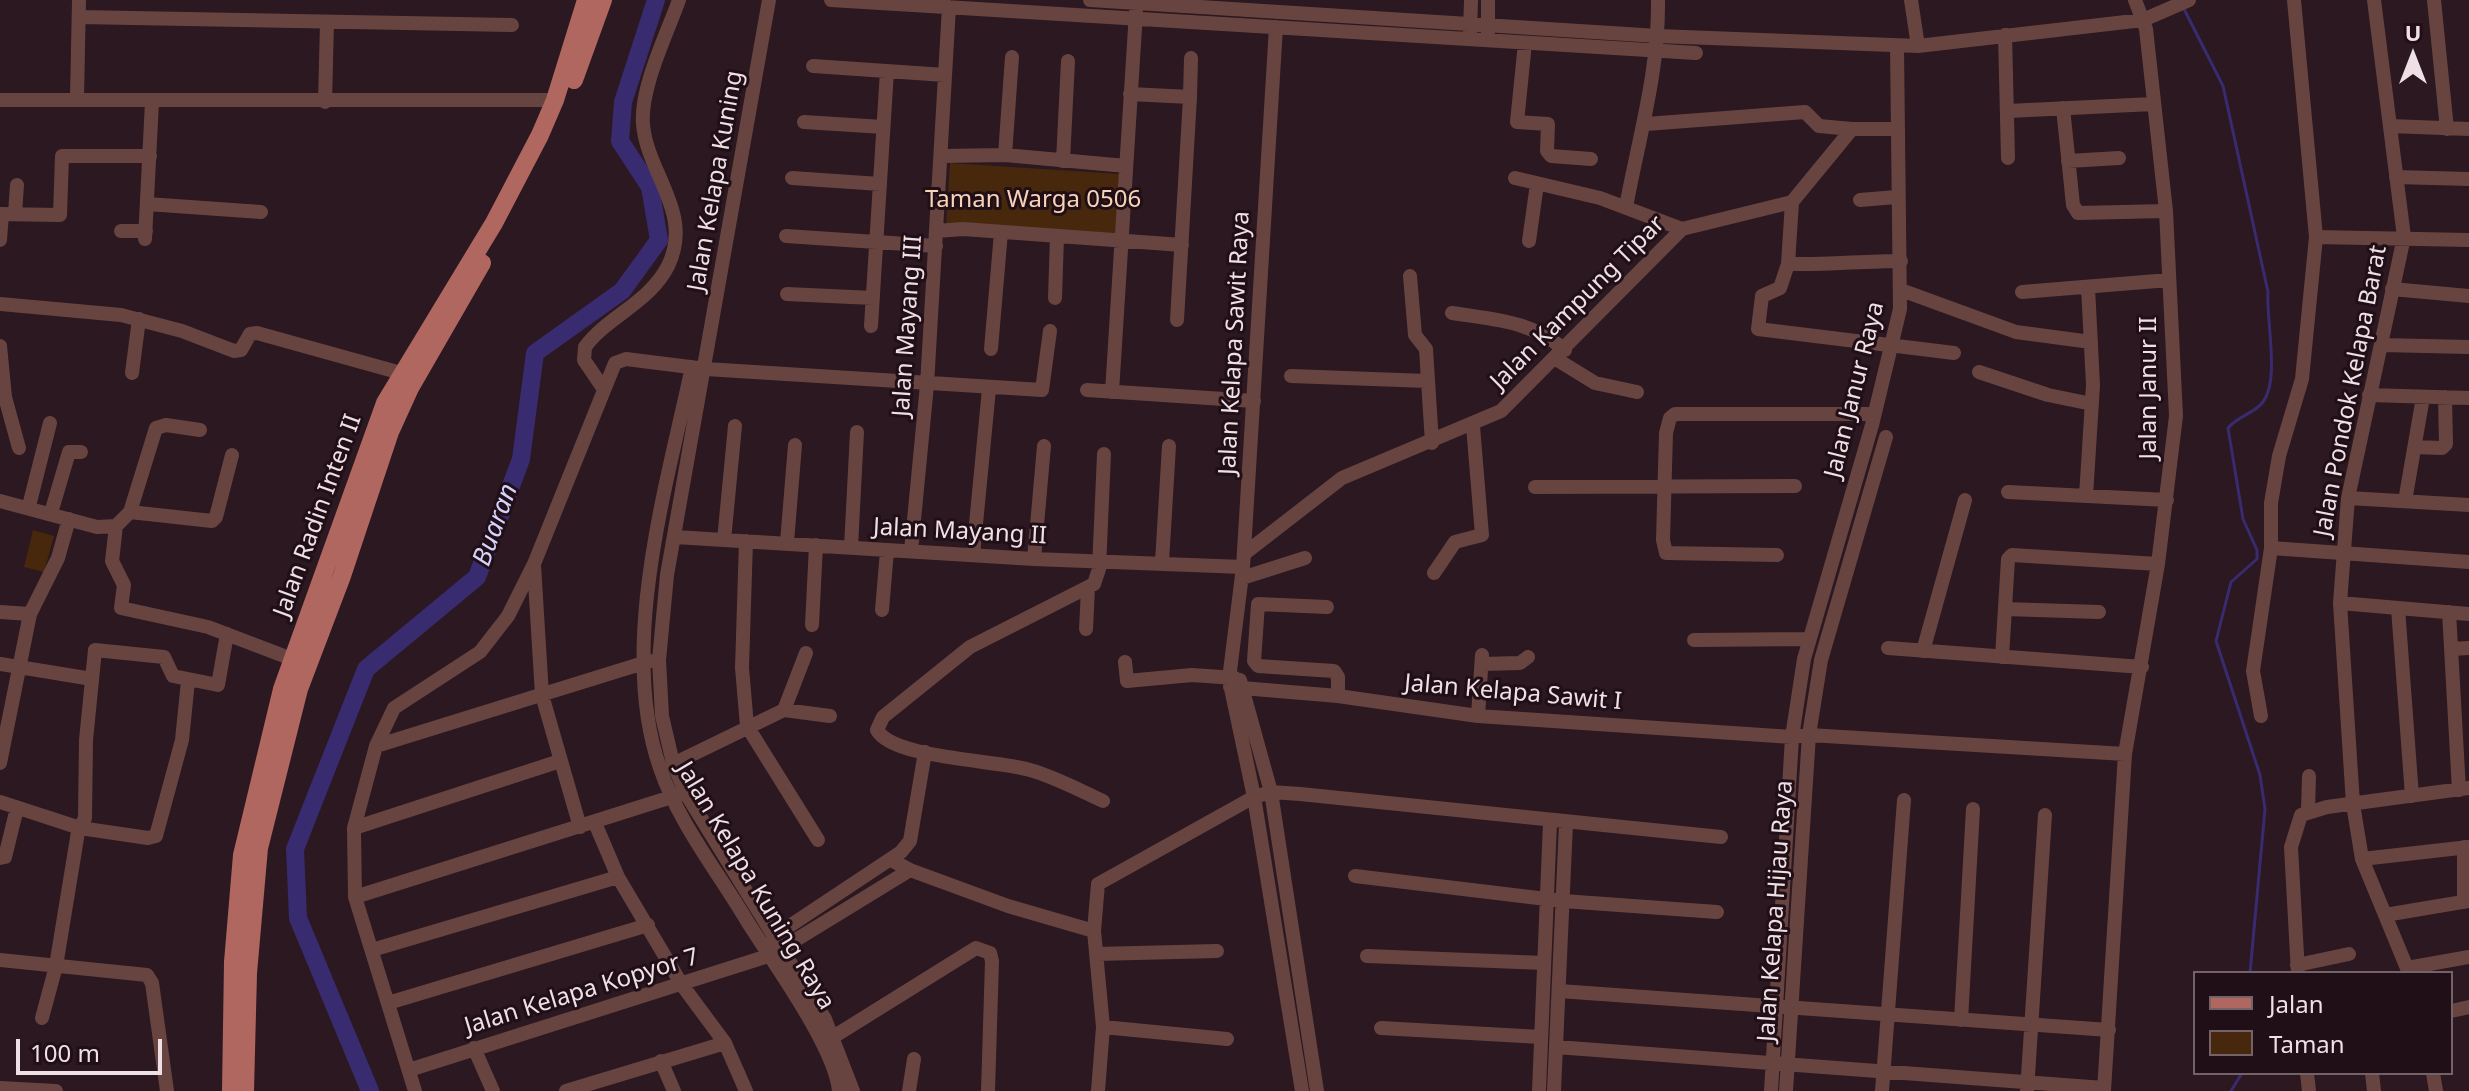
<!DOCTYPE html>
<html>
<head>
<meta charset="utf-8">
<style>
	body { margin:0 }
	#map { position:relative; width:2469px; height:1091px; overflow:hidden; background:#2b1820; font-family:"Noto Sans",sans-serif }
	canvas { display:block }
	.legend { position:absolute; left:2193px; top:971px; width:260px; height:104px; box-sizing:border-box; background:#210f17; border:2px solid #736369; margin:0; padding:10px 14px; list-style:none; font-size:24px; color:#eee0e5 }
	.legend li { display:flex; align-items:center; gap:16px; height:40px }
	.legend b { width:40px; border:2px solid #736369 }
	.north { position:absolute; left:2373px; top:16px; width:80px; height:80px; -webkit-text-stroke:6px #210f17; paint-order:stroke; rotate:0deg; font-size:22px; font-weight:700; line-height:32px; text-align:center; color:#eee0e5 }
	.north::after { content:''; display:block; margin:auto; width:28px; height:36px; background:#eee0e5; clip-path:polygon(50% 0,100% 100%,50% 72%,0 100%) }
	.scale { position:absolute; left:16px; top:1039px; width:146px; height:36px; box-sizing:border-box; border:4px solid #eee0e5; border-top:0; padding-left:10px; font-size:24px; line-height:28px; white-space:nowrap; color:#eee0e5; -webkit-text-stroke:6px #210f17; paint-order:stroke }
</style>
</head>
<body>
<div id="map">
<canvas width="2469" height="1091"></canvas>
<ul class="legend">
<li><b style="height:10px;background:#b06760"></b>Jalan</li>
<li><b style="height:22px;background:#47280c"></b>Taman</li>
</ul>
<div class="north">U</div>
<div class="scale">100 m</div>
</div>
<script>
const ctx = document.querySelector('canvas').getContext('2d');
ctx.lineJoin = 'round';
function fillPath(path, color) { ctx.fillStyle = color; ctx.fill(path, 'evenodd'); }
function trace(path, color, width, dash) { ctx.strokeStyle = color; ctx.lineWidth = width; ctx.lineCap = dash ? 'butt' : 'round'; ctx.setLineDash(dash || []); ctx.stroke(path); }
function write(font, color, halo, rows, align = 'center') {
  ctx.font = font + ' "Noto Sans",sans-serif'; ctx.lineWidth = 6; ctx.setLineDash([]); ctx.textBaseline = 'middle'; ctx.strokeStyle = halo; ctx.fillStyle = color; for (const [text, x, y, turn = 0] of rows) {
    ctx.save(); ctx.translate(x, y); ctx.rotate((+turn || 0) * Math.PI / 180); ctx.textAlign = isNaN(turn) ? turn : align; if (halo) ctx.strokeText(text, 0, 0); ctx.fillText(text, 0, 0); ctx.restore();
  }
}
const green = new Path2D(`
	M950,163L1119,174L1115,238L946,226Z
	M33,530L54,536L44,572L24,567Z`);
const stream = new Path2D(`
	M2184,9L2223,86L2268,292C2266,321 2280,379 2263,402C2255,413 2238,416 2228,428L2243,519L2257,550V559L2231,582L2216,641L2260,775L2265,809L2250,973
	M2231,1091L2242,1073`);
const river = new Path2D(`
	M370,1091L298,918L295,849L366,669L477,577L521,459L535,353L622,291L659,240L650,187L620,141L623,102L656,0`);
const minor = new Path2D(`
	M769,0L667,575L659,660L662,716L673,763L685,792L825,1019L853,1091
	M831,0L1696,53
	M1090,0L1658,36L1918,46L2143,20L2189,0
	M1911,0L1918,46
	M2374,0L2404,237L2348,498L2340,603L2353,804L2362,859L2409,973
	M2434,0L2447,129
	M79,17L512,25
	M1276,27L1243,567L1229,679L1254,797L1302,1091
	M1488,32V0
	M1470,33L1471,0
	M2005,35L2008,158
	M1525,43L1517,122L1548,124L1547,151L1551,156L1591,159
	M813,66L945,75
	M1130,94L1190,97L1177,320
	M1190,97L1191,58
	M77,98L79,0
	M0,100H555
	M325,102L327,22
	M2063,108L2073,205L2078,213L2166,211
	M2008,111L2153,104
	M804,122L883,127
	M1646,124L1805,112L1819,126L1852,129
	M2390,126L2469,129
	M1005,155L1012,57
	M942,156L1005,155L1126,166
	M1063,161L1068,61
	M2068,161L2119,158
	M2396,177L2469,179
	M792,178L880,184
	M1515,178L1600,198L1682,229
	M1860,200L1896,197
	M1792,202L1788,264L1780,288L1762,296L1758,329L1954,353
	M147,204L261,212
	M1626,207C1639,137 1659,71 1658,0
	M0,214L60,215L62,156H150
	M15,214L17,185
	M121,231H146
	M937,231L963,229L1182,245
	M786,236L936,246
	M2316,237L2469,240
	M145,239L152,102
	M0,240L2,214
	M1529,241L1537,184
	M1788,264C1827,265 1863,261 1901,261
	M1410,276L1415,335L1426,349L1432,443
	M2392,289L2469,296
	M1901,290L2016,332L2091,342
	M2022,292L2169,280
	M787,294L873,298
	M1055,298L1057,236
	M0,304L121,315L182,331L234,351L241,350L250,334L257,333L401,373
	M1452,313C1496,320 1529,320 1565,350
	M871,326L887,71
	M2381,345L2469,347
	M0,346L5,397L19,448
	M991,349L1001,232
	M1556,359L1595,383L1637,392
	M692,367C666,488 618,648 660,768C678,822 718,872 747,921C772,961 835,1047 839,1091
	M1979,372L2048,395L2092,404
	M132,373L139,319
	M1291,376L1427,381
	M603,388L584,360L585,347C608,316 649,303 668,266C694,213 647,174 643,124C640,88 667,34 679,0
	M1087,390L1254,401
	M1112,392L1136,12
	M2369,395L2469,398
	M2415,447L2442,448L2446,444L2445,397
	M1535,487L1795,486
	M2008,492L2167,500
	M2086,496L2093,385L2088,287
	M2348,498L2469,505
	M0,501L97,527L116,526L130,512L156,428L166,425L200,430
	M2405,501L2423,397
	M29,506L50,423
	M130,512L212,521L216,517L232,455
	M51,513L69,452H81
	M116,526L112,561L124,585L121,608L208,627L292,659
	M675,537L1034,559L1243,567
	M724,540L735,426
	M746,541L742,668L747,726L818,840
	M787,542L795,445
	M851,547L857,432
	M2271,548L2469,562
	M911,551L927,385L949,7
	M1244,554L1342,478L1501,411L1682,229L1792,202L1852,129H1898
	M973,555L989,389
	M1777,555L1666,553L1663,540L1666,433L1670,418L1675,414H1874
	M1034,559L1044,446
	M1162,562L1169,446
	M534,565L542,695L580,827
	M1434,573L1455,542L1482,535L1473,426
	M1242,578L1305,558
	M2340,603L2469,614
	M1327,607L1258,604L1254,661L1258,666L1334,671L1338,677V696
	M2398,608L2412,796
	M2005,609L2099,612
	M882,610L887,551
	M0,612L30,614
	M2449,612L2459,790
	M812,625L816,545
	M1086,629L1088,588
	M1694,640L1809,639
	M1888,648L2142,667
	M2452,649L2469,648
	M1923,651L1965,500
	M2002,657L2008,559L2012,555L2158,564
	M1125,662L1127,681L1192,675L1235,678
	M0,664L92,679
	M1482,664L1520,663L1528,657
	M1240,680L1271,792L1317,1091
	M1230,687L1338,696L1478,716L1792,737L1809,735L2125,754
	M784,710L806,653
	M1478,716L1482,655
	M2261,716L2253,671L2271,548V503L2279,456L2302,379L2316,237L2294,0
	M376,746L650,661
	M0,763L30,614L58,558L69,519
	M673,764L784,710L830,716
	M1103,801C1079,790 1055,777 1030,770C999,760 893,759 877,730L883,717L970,647L1094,584L1099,569L1104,454
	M0,802L80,828L148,838L156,836L182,740L188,681
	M2308,810L2309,776
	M595,823L618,877L682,985L725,1043L746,1091
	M354,828L560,761
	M0,858L5,857L17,808
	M2362,859L2469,847
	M893,861L910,870L1008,906L1094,931
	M1355,876L1563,901L1717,912
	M355,897L681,794
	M2464,902V847
	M2385,915L2469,901
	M773,937L901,852L910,841L925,752
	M781,949L910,870
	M372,950L618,877
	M1096,954L1217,951
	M1367,956L1544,963
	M0,960L147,975L152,983L167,1091
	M2297,965L2349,954
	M2407,968L2469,957
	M2298,973L2291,847L2301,815L2327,807L2469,788
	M1559,991L2109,1030
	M388,1003L648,925
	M2451,1011L2469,1007
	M42,1018L56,966L78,832L85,818L86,740L95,650L164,657L173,676L218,685L227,634
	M1961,1020L1973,809
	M1103,1027L1227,1039
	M1381,1028L1541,1037
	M825,1042L976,948L990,953L992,961L988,1091
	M1556,1047L2104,1088
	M474,1048L493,1091
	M661,1061L674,1091
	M409,1070L768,956
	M2307,1073L2309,1091
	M2372,1073L2374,1091
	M2433,1073L2436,1091
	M0,1088L56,1091
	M415,1091L355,897L354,828L376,746L394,708L480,652L508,616L534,564L615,363L626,359L706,369L1042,390L1050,331
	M566,1091L725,1043
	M909,1091L914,1059
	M1098,1091L1103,1027L1094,931L1098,884L1254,797L1271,792L1300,794L1721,837
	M1539,1091L1550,822
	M1554,1091L1566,824
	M1771,1091L1792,737L1804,659L1872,425L1900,309L1897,46
	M1786,1091L1809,735L1821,660L1886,437
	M1882,1091L1904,800
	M2027,1091L2045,815
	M2104,1091L2125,754L2158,564L2176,416L2166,211L2146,29L2135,0`);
const major = new Path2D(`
	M574,80L603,0
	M231,1091L233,962L242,855L282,689L385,403L494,223L540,135L555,100L586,0
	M245,1091L248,973L259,848L299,689L342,576L390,432L410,388L482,263`);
const streetNames = [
	["Jalan Kelapa Kuning",716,181,-80],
	["Jalan Kampung Tipar",1578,303,-45],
	["Jalan Mayang III",908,326,-86],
	["Jalan Kelapa Sawit Raya",1235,343,-87],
	["Jalan Janur II",2149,388,-90],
	["Jalan Janur Raya",1855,390,-76],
	["Jalan Pondok Kelapa Barat",2351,391,-79],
	["Jalan Radin Inten II",318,516,-70],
	["Jalan Mayang II",960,532,3],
	["Jalan Kelapa Sawit I",1513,693,5],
	["Jalan Kelapa Kuning Raya",755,886,59],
	["Jalan Kelapa Hijau Raya",1776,911,-86],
	["Jalan Kelapa Kopyor 7",582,992,-17]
];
const parkNames = [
	["Taman Warga 0506",1033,200]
];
const waterNames = [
	["Buaran",496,525,-70]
];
fillPath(green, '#47280c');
trace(stream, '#392b6f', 3);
trace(river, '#392b6f', 18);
trace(minor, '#684440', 14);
trace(major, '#b06760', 18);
write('24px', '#eee0e5', '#210f17', streetNames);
write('24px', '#f9d3b7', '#210f17', parkNames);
write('italic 26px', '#d5d2fb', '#210f17', waterNames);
</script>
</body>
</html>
